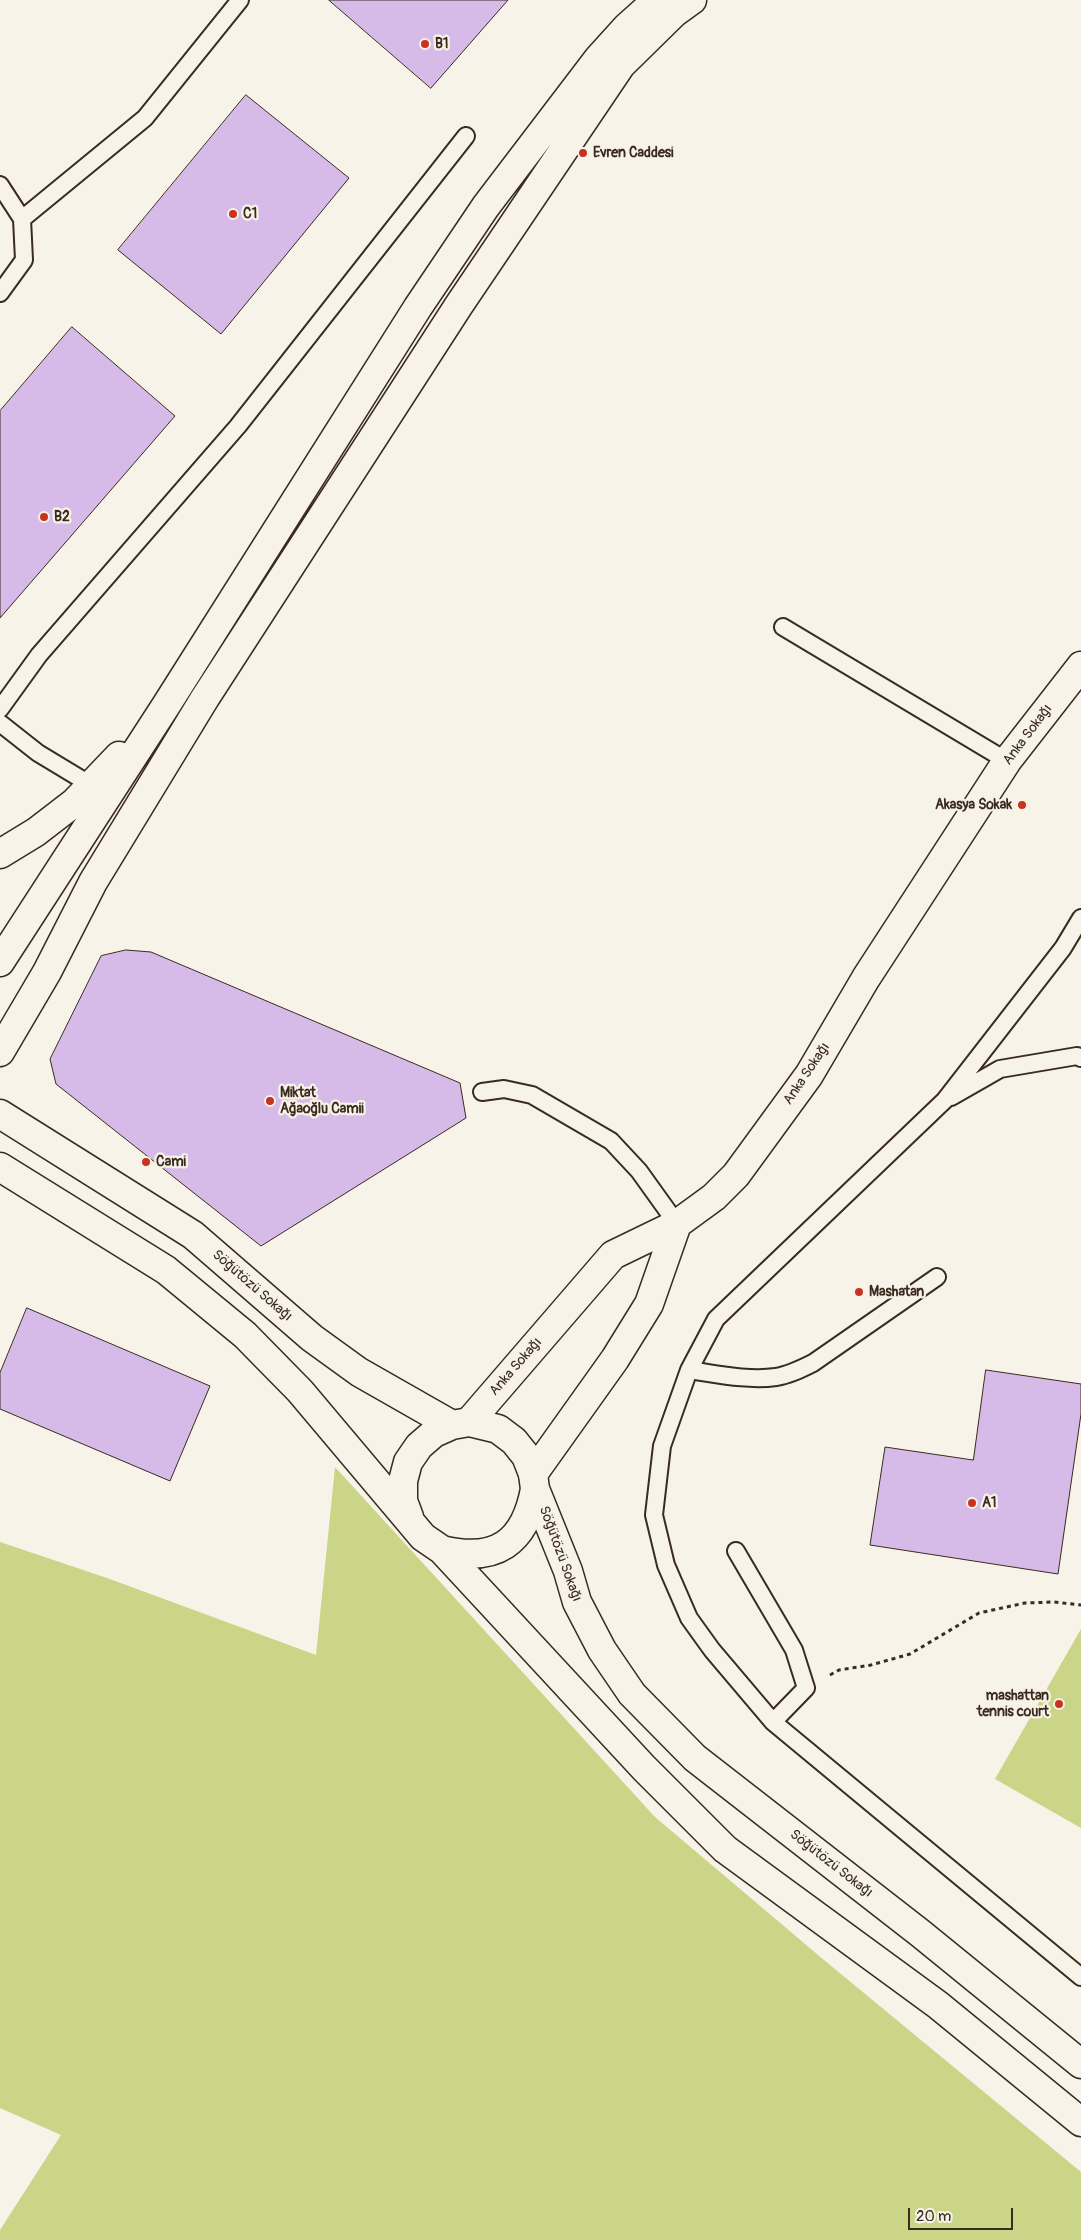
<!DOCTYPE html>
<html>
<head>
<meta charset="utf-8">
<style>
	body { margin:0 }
	#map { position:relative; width:1081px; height:2240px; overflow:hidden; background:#f7f3e8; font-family:Pangolin,sans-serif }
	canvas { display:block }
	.scale { position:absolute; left:908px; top:2208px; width:105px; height:22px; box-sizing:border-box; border:2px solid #3b2a1e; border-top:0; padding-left:6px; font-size:15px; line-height:18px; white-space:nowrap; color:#3b2a1e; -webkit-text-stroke:4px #f7f3e8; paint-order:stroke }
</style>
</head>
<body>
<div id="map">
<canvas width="1081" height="2240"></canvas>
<div class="scale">20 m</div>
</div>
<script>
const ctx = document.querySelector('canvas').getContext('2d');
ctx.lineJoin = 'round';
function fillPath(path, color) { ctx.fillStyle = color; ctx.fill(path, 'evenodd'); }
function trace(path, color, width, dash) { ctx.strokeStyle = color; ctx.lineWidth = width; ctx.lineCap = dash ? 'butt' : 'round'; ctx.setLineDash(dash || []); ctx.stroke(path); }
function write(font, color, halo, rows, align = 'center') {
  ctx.font = font + ' Pangolin,sans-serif'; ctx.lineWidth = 4.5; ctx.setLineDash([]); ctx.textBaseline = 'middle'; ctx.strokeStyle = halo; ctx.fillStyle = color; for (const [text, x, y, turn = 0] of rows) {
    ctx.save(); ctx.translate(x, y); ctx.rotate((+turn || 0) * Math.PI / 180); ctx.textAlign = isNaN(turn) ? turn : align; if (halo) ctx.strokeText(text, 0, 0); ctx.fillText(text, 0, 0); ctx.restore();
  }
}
const green = new Path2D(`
	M335,1467L655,1817L824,1960L1081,2172V2240H0V2230L61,2135L0,2108V1542L107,1578L316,1655Z
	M1081,1629V1828L995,1779Z`);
const building = new Path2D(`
	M329,0H508L431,88Z
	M246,95L349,178L221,334L118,250Z
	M72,327L175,416L0,618V411Z
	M126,950L151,952L460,1083L466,1118L261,1246L56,1084L50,1059L101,956Z
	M27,1308L210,1386L170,1481L0,1409V1373Z
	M986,1370L1081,1384V1414L1058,1574L870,1545L885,1447L973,1460Z`);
const path = new Path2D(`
	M830,1675L839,1670L871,1665L910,1654L979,1613L1025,1603L1054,1602L1081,1605`);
const lane = new Path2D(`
	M0,185L22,219L24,260L0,293
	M22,219L145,118L240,0
	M783,627L1007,761
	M0,709L39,655L238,426L466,136
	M0,723L38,753L91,785
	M1081,918L1063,948L945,1100L716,1319L689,1370L662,1446L654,1515L666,1565L689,1618L712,1650L773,1722L1081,1977
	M482,1092L504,1089L532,1095L611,1141L639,1171L677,1224
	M951,1097L1000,1069L1077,1056L1081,1058
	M689,1370C717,1374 748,1381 776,1377C789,1375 801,1369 813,1363L937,1277
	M736,1551L794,1650L806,1688L773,1722`);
const street = new Path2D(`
	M0,854L36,832L75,802L119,756
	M0,962L167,704L418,307L486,206L598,59L627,27L657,0
	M0,1052L47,972L93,882L205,698L459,305L621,65L674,13L692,0
	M469,1422L613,1255L677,1224L714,1197L736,1175L809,1075L866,978L1007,761L1081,666
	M533,1474L615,1359L649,1304L677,1224`);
const secondary = new Path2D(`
	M0,1114L193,1235L312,1338L359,1372L452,1425
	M0,1167L166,1270L245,1335L300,1391L423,1537L442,1550L644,1768L725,1849L938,2005L1081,2122
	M409,1517L403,1501V1481L408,1462L419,1446L434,1433L452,1425L469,1422L498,1429L514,1441L526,1456L533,1474L535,1489L568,1571L577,1602L602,1650L632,1694L695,1758L920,1933L1081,2064
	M442,1550C496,1563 525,1543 535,1489`);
const markers = [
	[425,44,5,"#c8321e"],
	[583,153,5,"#c8321e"],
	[233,214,5,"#c8321e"],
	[44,517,5,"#c8321e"],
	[1022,805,5,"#c8321e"],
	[270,1101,5,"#c8321e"],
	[146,1162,5,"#c8321e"],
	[859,1292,5,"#c8321e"],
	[972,1503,5,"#c8321e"],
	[1059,1704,5,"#c8321e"]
];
const poiNames = [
	["B1",435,44],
	["Evren Caddesi",593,153],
	["C1",243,214],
	["B2",54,517],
	["Akasya Sokak",1012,805,"right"],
	["Miktat",280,1093],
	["Ağaoğlu Camii",280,1109],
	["Cami",156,1162],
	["Mashatan",869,1292],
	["A1",982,1503],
	["mashattan",1049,1696,"right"],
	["tennis court",1049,1712,"right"]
];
const streetNames = [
	["Anka Sokağı",1028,735,-53],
	["Anka Sokağı",807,1074,-56],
	["Söğütözü Sokağı",252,1286,41],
	["Anka Sokağı",516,1367,-49],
	["Söğütözü Sokağı",560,1554,70],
	["Söğütözü Sokağı",831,1864,38]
];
fillPath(green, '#cad588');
fillPath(building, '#d6bbe9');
trace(building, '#3b2a1e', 1);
trace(lane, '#3b2a1e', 20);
trace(street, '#3b2a1e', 31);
trace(secondary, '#3b2a1e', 31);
trace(path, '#3b2a1e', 3, [4, 4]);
trace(lane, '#f7f3e8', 16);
trace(street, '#f7f3e8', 28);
trace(secondary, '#f7f3e8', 28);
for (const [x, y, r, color] of markers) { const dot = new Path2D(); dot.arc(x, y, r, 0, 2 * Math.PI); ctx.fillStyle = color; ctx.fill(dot); trace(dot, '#f7f3e8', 2); }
write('bold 14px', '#3b2a1e', '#f7f3e8', poiNames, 'left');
write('14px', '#3b2a1e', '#f7f3e8', streetNames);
</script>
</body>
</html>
